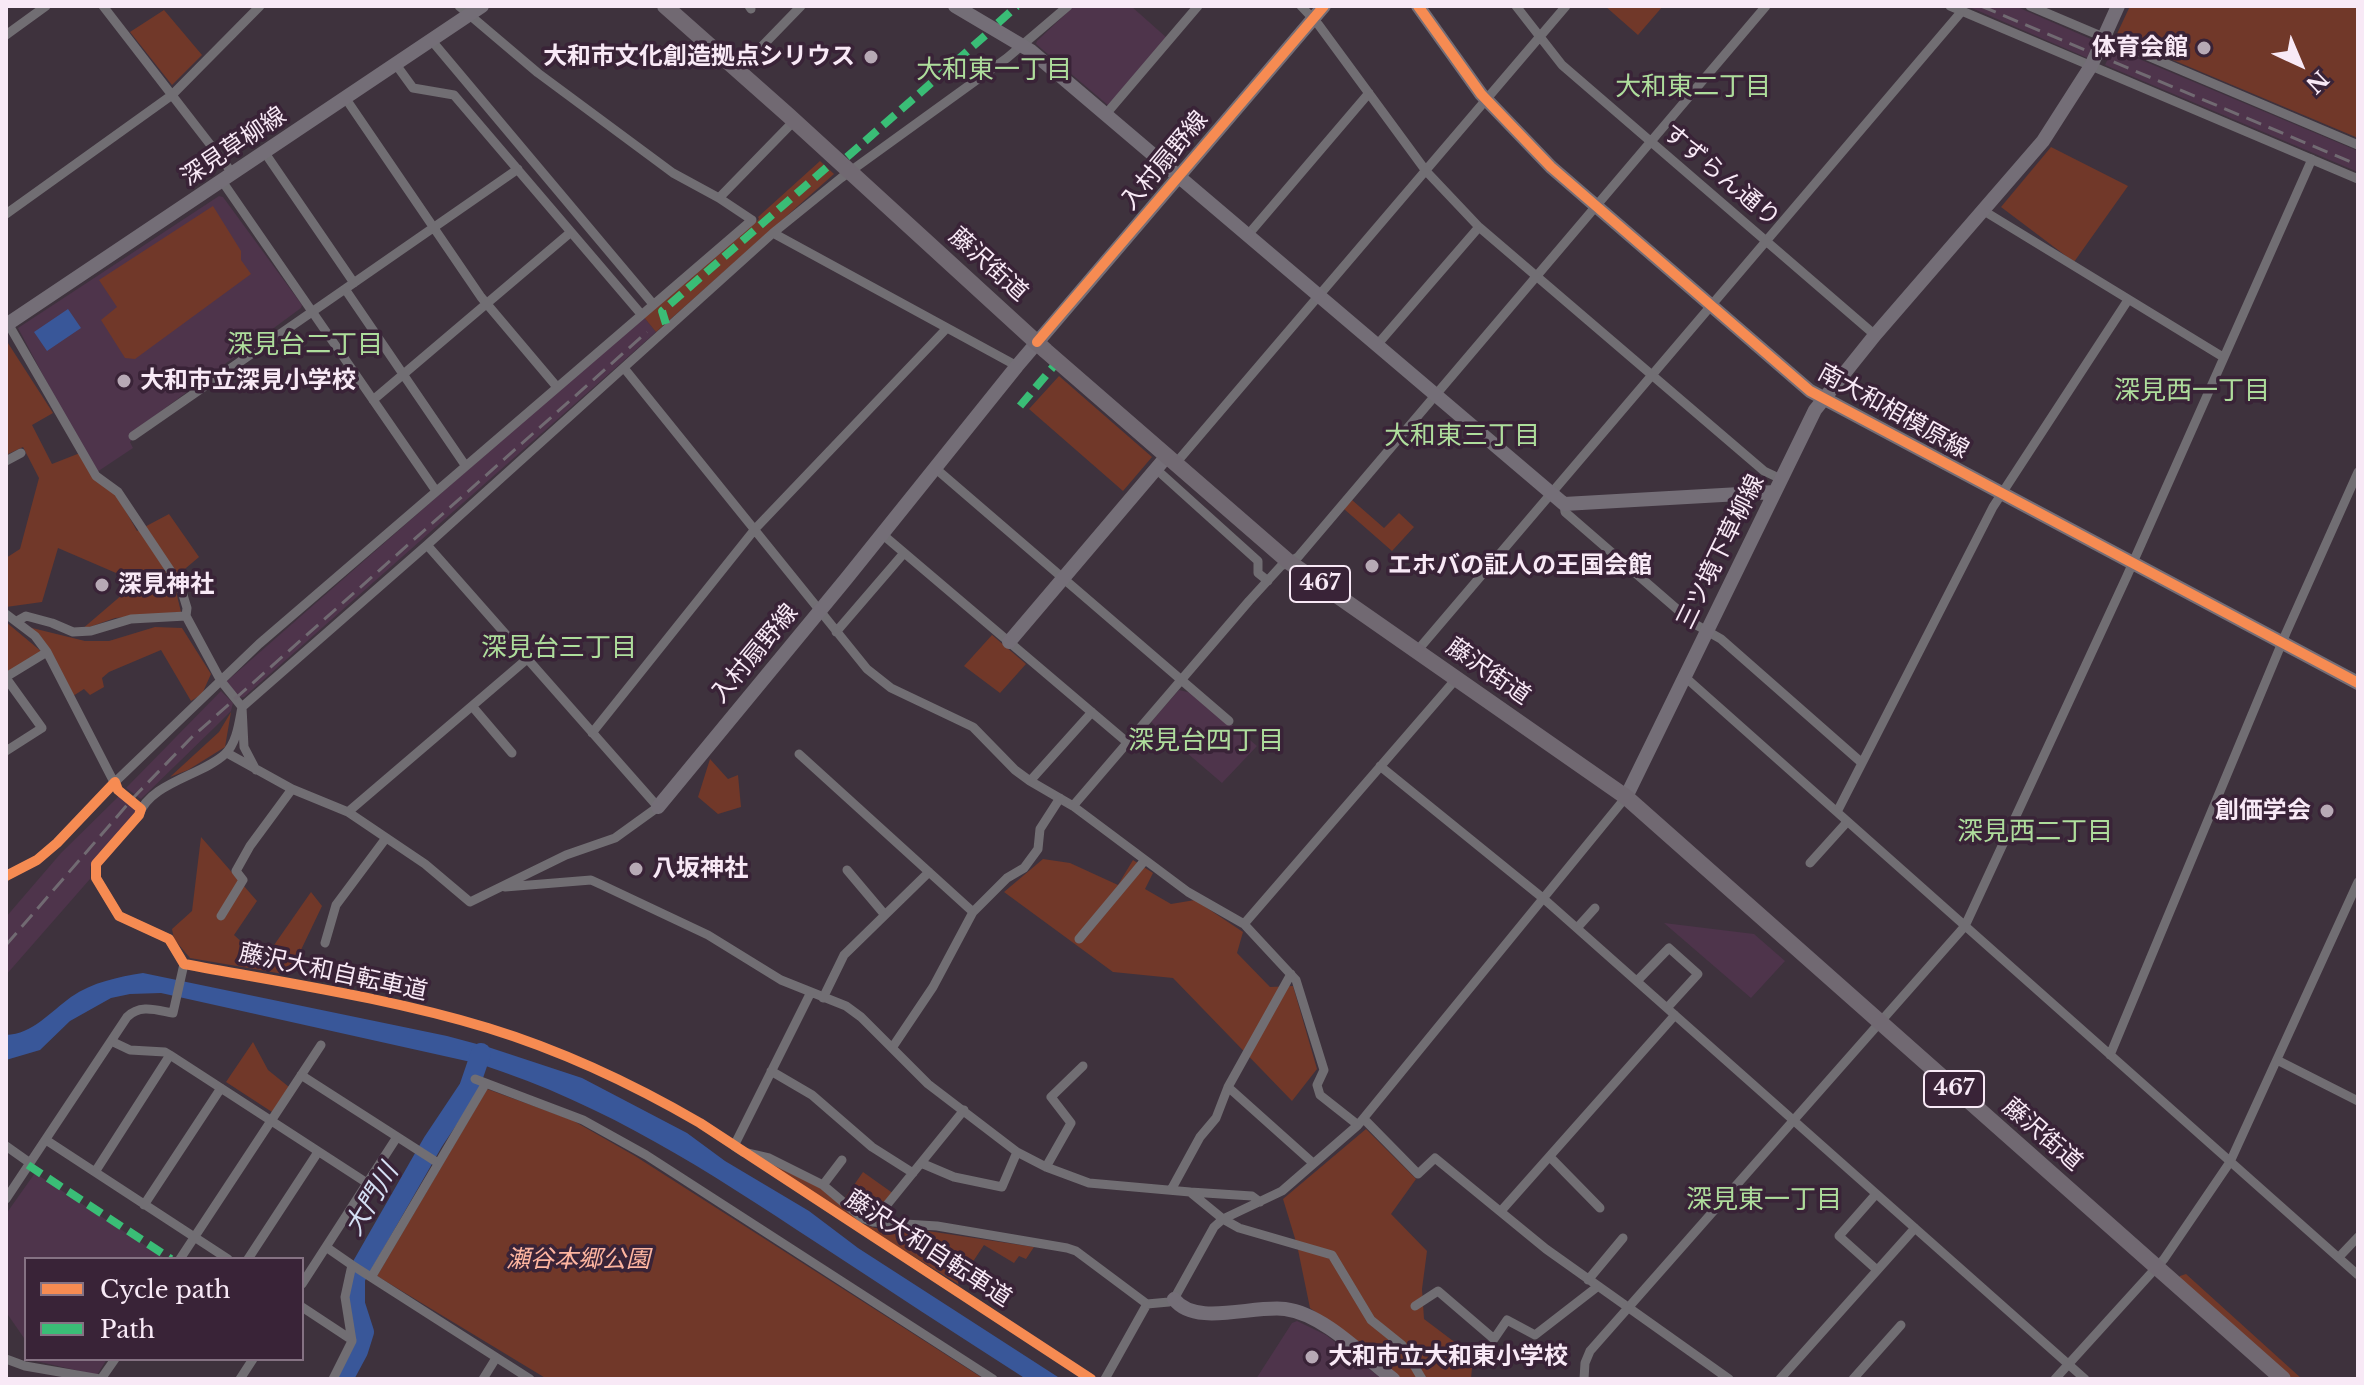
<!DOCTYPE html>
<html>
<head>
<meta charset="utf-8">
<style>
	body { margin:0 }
	#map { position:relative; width:2364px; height:1385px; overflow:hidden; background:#3e323d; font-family:"Libre Baskerville",serif }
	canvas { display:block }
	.frame { position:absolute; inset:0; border:8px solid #f8e9f6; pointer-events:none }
	.legend { position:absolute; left:24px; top:1257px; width:280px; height:104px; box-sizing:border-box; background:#392337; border:2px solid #857283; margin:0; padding:10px 14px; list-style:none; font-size:24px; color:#f8e9f6 }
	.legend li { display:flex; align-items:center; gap:16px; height:40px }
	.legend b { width:40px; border:2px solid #857283 }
	.north { position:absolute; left:2260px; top:24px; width:80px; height:80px; -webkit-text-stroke:6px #392337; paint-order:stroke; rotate:136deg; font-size:22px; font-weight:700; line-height:32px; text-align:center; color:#f8e9f6 }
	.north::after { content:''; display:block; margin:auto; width:28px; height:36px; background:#f8e9f6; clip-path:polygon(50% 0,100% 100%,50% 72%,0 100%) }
</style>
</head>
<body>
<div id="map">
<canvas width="2364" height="1385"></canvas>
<div class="frame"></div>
<ul class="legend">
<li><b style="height:10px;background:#f68b52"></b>Cycle path</li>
<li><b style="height:10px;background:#3abd76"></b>Path</li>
</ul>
<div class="north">N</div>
</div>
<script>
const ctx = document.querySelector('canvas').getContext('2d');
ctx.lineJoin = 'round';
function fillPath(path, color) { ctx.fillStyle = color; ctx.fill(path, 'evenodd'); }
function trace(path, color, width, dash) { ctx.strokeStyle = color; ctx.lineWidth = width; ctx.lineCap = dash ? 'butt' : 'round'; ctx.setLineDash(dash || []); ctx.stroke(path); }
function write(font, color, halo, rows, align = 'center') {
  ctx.font = font + ' "Libre Baskerville","Noto Sans JP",serif'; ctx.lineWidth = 7; ctx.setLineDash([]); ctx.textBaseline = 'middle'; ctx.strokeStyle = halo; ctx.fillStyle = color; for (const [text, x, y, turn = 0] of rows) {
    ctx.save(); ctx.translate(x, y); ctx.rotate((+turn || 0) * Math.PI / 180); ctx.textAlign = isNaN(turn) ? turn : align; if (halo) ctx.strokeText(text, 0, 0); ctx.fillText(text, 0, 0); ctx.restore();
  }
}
const built = new Path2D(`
	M1074,6H1131L1167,38L1109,106L1036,44L1037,41Z
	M1967,6H2015L2100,43L2092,60Z
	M2113,48L2358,151V172L2105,65Z
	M219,196L223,197L302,305L301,308L130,434L132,440L130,442L133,448L97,472L94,471L18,328Z
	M643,316L656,332L244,697L238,698L226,686L227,681Z
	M1179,690L1196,694L1257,746L1222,783L1151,722Z
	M221,691L233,703L231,711L213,729L141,799L126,788Z
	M120,795L136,808L135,812L90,867V879L6,975V917L61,853Z
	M1664,923L1754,934L1785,961L1751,998Z
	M35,1173L166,1259H26V1341L6,1312V1214Z
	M1297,1321L1326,1335L1382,1379H1256L1292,1323Z
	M27,1359H107L97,1375Z`);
const green = new Path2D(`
	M1605,6H1663L1638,35Z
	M2130,6H2358V138L2116,36Z
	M164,10L202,55L172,85L130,32Z
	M2051,147L2128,186L2074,262L2001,207Z
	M820,161L834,174L656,332L643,316L759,219L758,217Z
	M213,206L241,251V260L251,274L135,359L125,358L101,320L117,307L99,280Z
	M6,340L53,413L32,425L52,464L80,453L116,494L137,531L169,514L199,557L173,579L181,612L115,618L81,630L137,582L58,548L42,602L6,607V558L20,549L39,478L23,447L6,455Z
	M1059,376L1152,457L1123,491L1029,409Z
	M1352,500L1384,528L1399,513L1414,527L1392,551L1344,509Z
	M6,622L42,652L6,673Z
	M28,627L85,641H109L155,627L182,628L211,674L202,694L191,701L161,650L109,672L102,678L104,687L90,695L84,689L73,696Z
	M992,635L1026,664L1000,693L964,666Z
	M231,712L225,747L188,770L170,777L219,732Z
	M710,759L728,779L738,775L741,807L718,814L698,797Z
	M201,837L257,901L234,935L256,955L272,948L311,892L322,906L289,975L190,958L174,939L172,929L192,911Z
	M1043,859L1070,863L1118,885L1133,860L1153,873L1145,889L1171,904L1195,900L1243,932L1237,953L1270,987L1293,986L1317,1069L1292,1101L1173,978L1113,972L1004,892Z
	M253,1042L268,1070L289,1087L272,1112L226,1082Z
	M487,1089L572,1120L635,1156L984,1379H547L377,1276Z
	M1366,1129L1416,1179L1391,1214L1427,1251L1422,1289L1424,1319L1473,1356L1471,1379H1401L1365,1347L1310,1308L1297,1245L1283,1199Z
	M758,1160H767L824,1189L857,1219L856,1222L875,1228L928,1231L1034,1247L1026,1259L1019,1256L1014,1263L984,1245L958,1284Z
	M863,1172L894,1194L877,1217L863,1214L845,1198Z
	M2186,1274L2302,1379H2291L2178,1280L2180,1276Z`);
const water = new Path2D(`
	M68,309L81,328L47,351L34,332Z
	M143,973L447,1036L488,1047L582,1078L687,1133L725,1161L809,1211L858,1248L1061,1379H1026C956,1334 887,1289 817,1243C706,1170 609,1106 480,1064L161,993L130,994L111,998L70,1021L40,1050L6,1060V1035C33,1034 50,1012 71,997C93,982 118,977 143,973Z`);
const river = new Path2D(`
	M343,1379L358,1351L364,1332L355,1304V1278L433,1142L469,1088L481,1053`);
const street = new Path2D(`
	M103,6L233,174
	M749,6L751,9
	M1301,6L1318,24L1426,171L1479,227L1764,471L1781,479
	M1516,6L1562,65L1875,335
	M1950,6L2358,179
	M2030,6L2358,145
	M6,35L46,6
	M432,41L653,304
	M397,66L413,88L454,95L641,314
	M738,71L801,6
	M346,99L481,297L557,387
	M1106,114L1198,6
	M265,153L354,283
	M222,181L436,491
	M719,198L794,121
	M1984,211L2223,357
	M6,214L172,95L260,6
	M773,233L1017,366
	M1247,236L1369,93
	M345,289L465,465
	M6,320L96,476L118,492L180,585L187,608L186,616L221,681L242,707L244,747L256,770
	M1377,345L1479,227
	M624,368L867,669L891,688L973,727L1015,770L1030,781L1073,806L1188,892L1244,924L1296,980L1324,1070L1317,1085L1320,1095L1358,1125
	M373,400L571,232
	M133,436L518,169
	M6,461L21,453
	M1176,463L1566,6
	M935,468L1229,721
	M1156,469L1258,561V573L1268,581
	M1564,504L1565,512L1693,623L1721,639L1862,763
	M882,534L1128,743
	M6,614L35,636L47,652L118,790L141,809
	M17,621L26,616L52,623L73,632L91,631L131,619L186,616
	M836,632L904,553
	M1417,651L1962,11
	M6,677L47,652
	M1685,677L2358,1275
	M6,678L42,728L6,751
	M472,706L512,753
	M592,733L755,529L947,328
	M227,753L292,789L348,812L425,864L470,902L566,855L615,838L658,807L427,545
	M799,754L973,912
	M1380,766L1544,899L2085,1379
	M1030,781L1092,712
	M1073,806L1249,601L1281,566L1298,557L1766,6
	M348,812L527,659
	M1837,812L1993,507L2128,300
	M1810,863L1847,822
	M847,870L885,915
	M6,876L37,860L57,843L115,782L259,644L752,220L719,198L673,173L538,73L459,6
	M505,887L591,880L602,885L708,935L781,980L846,1006L861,1017L928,1084L1017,1152L1046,1167L1089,1183L1190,1192L1223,1219L1239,1228L1332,1255L1371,1320L1402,1345L1422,1379
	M221,916L243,880L236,871L250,846L292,789
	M1244,924L1456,679
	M1577,928L1595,908
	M1079,939L1145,860
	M325,943L336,905L386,838
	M1637,981L1669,948L1698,974L1667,1008
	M810,994L734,1146L743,1152L769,1158L823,1185L862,1218L873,1222L937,1226L1067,1248L1076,1251L1147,1304
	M823,998L844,955L929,872
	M111,1041L130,1050L165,1052L170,1055L367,1183
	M892,1048L933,987L973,912L1007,878L1024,868L1038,849L1040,829L1060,798
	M2110,1055L2286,633L2358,472
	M2277,1060L2358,1101
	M771,1071L812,1095L872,1147L913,1173
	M301,1075L438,1163
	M475,1079L583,1120L646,1155L993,1379
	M1228,1087L1291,974
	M1364,1119L1418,1174L1435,1158L1546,1249L1729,1379
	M46,1140L228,1259
	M6,1146L30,1163
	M1550,1157L1600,1208
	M921,1163L954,1177L1002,1187L1017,1152
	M1046,1167L1071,1123L1051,1097L1083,1066
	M95,1172L170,1055
	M823,1185L842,1160
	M1171,1190L1200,1137L1216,1118L1228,1087L1313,1163
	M1190,1192L1252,1196L1260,1202
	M1876,1194L1839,1236L1877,1270
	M6,1199L127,1017C140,1004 156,1010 173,1013L184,964L169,939L119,916L96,878V864L139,815C149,783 203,775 225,754C237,743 239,722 242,707L427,545L773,233L841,178L1007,58L1068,6
	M144,1205L221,1088
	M1501,1211L1675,1015
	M873,1222L964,1110
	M326,1247L352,1265L345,1297L352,1341L333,1379
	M2339,1257L2358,1237
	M180,1259L321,1045
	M248,1259L318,1152
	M352,1265L530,1379
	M372,1276L486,1083
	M1588,1280L1623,1238
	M302,1284L397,1137
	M1415,1306L1438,1291L1494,1339L1507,1320L1535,1335L1597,1287
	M302,1307L352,1340
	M6,1359L25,1366L100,1379
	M101,1379L115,1359
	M240,1379L253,1359
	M483,1379L496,1358
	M1105,1379L1147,1304L1169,1302L1174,1299L1214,1227L1223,1219L1282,1191L1358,1125L1626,797
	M1584,1379L1585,1363L1590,1351L1965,926L2127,576L2312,159
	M1780,1379L1915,1228
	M1853,1379L1901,1325
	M2055,1379L2164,1259L2230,1162L2358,882`);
const secondary = new Path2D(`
	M955,6L1031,51L1564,504L1775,492
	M1418,6L1481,94L1551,167L1810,391L2358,683
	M9,323L482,6
	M1009,642L1167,456
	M1626,797L1815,410L1875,335L2043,141L2091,66L2118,6
	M658,807L846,579L1017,366L1324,6
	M1174,1299C1195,1327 1252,1305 1285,1309C1324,1314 1363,1356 1393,1379`);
const highway = new Path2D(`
	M665,6L788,115L1046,351L1289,562L1626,797L2283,1379`);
const rail = new Path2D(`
	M1981,6L2358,165
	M6,945L134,797L191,738L647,332`);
const quiet = new Path2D(`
	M998,23L1017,6
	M847,157L987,34
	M666,324L662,311L827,167
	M1020,406L1053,367
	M28,1165L171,1259`);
const cycleway = new Path2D(`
	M1418,6L1481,94L1551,167L1810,391L2358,683
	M1037,342L1324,6
	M6,876L37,860L57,843L115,782L118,790L141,809L139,815L96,864V878L119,916L169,939L184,964C285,983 389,998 488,1028C563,1051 633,1084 700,1123L1091,1379`);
const markers = [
	[2204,48,8,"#b7a9b5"],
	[871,57,8,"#b7a9b5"],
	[124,381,8,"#b7a9b5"],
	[1372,566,8,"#b7a9b5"],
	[102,585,8,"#b7a9b5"],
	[2327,811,8,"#b7a9b5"],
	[636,869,8,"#b7a9b5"],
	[1312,1357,8,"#b7a9b5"]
];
const shields = [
	[1320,584,60],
	[1954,1089,60]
];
const shieldNames = [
	["467",1320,584],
	["467",1954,1089]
];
const poiNames = [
	["体育会館",2188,48,"right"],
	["大和市文化創造拠点シリウス",855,57,"right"],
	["大和市立深見小学校",140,381],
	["エホバの証人の王国会館",1388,566],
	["深見神社",118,585],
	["創価学会",2311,811,"right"],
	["八坂神社",652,869],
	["大和市立大和東小学校",1328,1357]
];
const streetNames = [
	["深見草柳線",234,147,-34],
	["入村扇野線",1165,161,-50],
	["すずらん通り",1721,176,40],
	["藤沢街道",988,265,42],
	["南大和相模原線",1893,412,29],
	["三ツ境下草柳線",1721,552,-64],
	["入村扇野線",755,654,-50],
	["藤沢街道",1488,672,35],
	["藤沢大和自転車道",333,973,12],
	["藤沢街道",2042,1135,41],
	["藤沢大和自転車道",928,1249,33]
];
const parkNames = [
	["瀬谷本郷公園",578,1260]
];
const neighbourhoodNames = [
	["大和東一丁目",994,71],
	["大和東二丁目",1693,88],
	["深見台二丁目",305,346],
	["深見西一丁目",2192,392],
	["大和東三丁目",1462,437],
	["深見台三丁目",559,649],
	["深見台四丁目",1206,742],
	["深見西二丁目",2035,833],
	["深見東一丁目",1764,1201]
];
const waterNames = [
	["大門川",372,1200,-59]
];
fillPath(built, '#4e344b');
fillPath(green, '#713829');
fillPath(water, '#395799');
trace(river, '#395799', 20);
trace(street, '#716e73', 9);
trace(secondary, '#746e77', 14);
trace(highway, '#716972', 16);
trace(rail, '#716a72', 3, [16, 8]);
trace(quiet, '#3abd76', 8, [16, 8]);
trace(cycleway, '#f68b52', 10);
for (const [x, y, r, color] of markers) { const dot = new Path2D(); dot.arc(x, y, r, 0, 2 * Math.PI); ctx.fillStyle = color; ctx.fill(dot); trace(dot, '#392337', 3); }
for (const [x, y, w] of shields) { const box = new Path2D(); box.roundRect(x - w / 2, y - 18, w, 36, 6); ctx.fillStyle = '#392337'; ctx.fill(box); trace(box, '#f8e9f6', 2); }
write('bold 22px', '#f8e9f6', null, shieldNames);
write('bold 24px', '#f8e9f6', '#392337', poiNames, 'left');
write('24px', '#f8e9f6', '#392337', streetNames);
write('italic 24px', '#feb5a0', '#392337', parkNames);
write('26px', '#aedd9c', '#392337', neighbourhoodNames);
write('italic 26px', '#d5e0f4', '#392337', waterNames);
</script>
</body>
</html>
